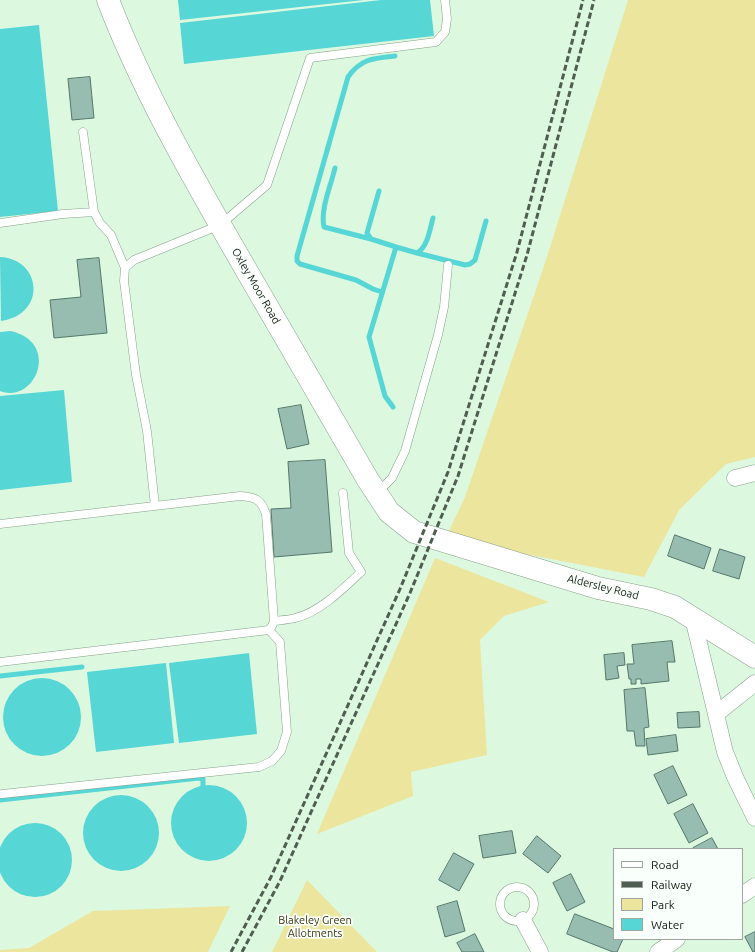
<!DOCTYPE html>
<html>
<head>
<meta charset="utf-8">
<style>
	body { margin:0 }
	#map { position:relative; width:755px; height:952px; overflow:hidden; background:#dcf9df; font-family:Ubuntu,sans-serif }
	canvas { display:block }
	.legend { position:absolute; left:613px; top:848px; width:130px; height:92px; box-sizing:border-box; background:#f9fffa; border:1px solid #9da59e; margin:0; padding:5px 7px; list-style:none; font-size:12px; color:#131d14 }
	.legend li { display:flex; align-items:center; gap:8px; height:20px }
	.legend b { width:20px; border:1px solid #9da59e }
</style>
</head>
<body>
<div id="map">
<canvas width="755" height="952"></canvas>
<ul class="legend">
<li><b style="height:5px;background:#fff"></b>Road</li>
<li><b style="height:5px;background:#4f5e50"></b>Railway</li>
<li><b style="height:11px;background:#ece59e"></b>Park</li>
<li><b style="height:11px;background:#56d6d5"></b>Water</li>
</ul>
</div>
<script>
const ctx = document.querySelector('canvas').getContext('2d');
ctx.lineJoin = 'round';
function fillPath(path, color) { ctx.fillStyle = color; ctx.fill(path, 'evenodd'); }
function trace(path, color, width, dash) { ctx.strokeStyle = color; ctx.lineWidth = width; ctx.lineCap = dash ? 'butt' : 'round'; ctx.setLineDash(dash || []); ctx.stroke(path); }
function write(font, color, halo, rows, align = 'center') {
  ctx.font = font + ' Ubuntu,sans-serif'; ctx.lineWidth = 3.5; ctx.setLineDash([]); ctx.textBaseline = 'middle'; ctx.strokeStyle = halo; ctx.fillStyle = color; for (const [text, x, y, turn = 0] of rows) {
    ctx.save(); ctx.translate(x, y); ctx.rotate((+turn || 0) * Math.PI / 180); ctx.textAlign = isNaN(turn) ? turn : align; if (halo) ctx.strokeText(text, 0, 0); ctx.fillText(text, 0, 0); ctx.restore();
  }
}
const green = new Path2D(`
	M628,0H755V457L726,464L679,510L644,577L489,547L447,535L465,497L545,263Z
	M435,558L549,602L504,616L480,640L487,755L411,772L413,796L317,834Z
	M307,880L377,952H272Z
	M230,906L208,952H0V950L29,948L93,911Z`);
const water = new Path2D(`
	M178,0H364L180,20Z
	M381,0H430L434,36L184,64L180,23Z
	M39,25L58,211L0,217V29Z
	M0,257C42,259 47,314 1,321Z
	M10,331C61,341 36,405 0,391V332Z
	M64,390L72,482L0,490V396Z
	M249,653L257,734L179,743L169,663Z
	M166,663L174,743L96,752L87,672Z
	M3 717a39 39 0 1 1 78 0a39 39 0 1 1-78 0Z
	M171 823a38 38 0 1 1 76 0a38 38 0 1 1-76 0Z
	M83 833a38 38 0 1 1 76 0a38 38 0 1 1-76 0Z
	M-2 860a37 37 0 1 1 74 0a37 37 0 1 1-74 0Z`);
const stream = new Path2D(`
	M335,168C331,185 320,210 324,227L371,239
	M379,191L367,233L371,239L396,247L369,337L385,396L393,407
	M396,247L417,253C428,247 430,228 433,218
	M417,253L465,265L470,264L475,260L486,221
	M382,292L373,289L356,280L300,264L297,261V256L348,77C361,58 375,58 395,56
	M0,676L82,667
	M0,800L199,778L203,779V786`);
const building = new Path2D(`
	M90,77L94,118L72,120L68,79Z
	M99,258L107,333L54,338L50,300L81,297L77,260Z
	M301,405L309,444L287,449L278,409Z
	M325,460L332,552L274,557L271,509L291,508L288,462Z
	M675,535L711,548L704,569L668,556Z
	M720,549L745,557L739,579L713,571Z
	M672,641L675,662H667L669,681L641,684V679H636V684H631V679H629L627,664H634L632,645Z
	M624,653L625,665L617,666L619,678L606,680L604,655Z
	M645,688L649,727L644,728L645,746H636L634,731H627L624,690Z
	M699,712L700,727L678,728L677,713Z
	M676,735L678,751L648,755L646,739Z
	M673,766L687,795L668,804L654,775Z
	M693,804L708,833L689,843L674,814Z
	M512,831L516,853L483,858L479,836Z
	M537,836L561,856L548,873L523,854Z
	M712,838L718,849H693V848Z
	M454,853L474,864L459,891L439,880Z
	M571,874L585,902L567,911L553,883Z
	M457,901L465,931L445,937L437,907Z
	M575,914L614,929V939H623L617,952H613L567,934Z
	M755,932V952H753L745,937Z
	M475,934L484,952H462L457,943Z`);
const lane = new Path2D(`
	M83,132L94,212L100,223L111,235L125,268
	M0,223L63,214L94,212
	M378,492L392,478L405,451L438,335L444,307L448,265
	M155,506L147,431L136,375L124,281L125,268L134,260L220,225L267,185L310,58L436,42L445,32L447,19L445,0
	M0,524L240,496C255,497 261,499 266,514L274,621L272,626L269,630L0,662
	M274,621C281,620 288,620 295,618C319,613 344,588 361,572L349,553L343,493
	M2,794L240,769L259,767L272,761L281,751L287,732L280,642L269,630
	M500 904a17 17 0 1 1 34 0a17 17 0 1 1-34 0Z`);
const street = new Path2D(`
	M735,478L755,473
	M693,618L725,752L735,777L755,818
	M716,714L755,683
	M742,895L755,886
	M523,920L540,952
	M658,952L677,939`);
const secondary = new Path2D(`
	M108,0C143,91 192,176 241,261C283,334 326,407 368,480L389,512L414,532L598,588L651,599L675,607L755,657`);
const rail = new Path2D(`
	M231,952L271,877L400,589L448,472L517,252L583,0
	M242,952L280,881L410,593L458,476L527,255L594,0`);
const streetNames = [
	["Oxley Moor Road",256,286,60],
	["Aldersley Road",603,587,14]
];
const parkNames = [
	["Blakeley Green",315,920],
	["Allotments",315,933]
];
fillPath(green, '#ece59e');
fillPath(water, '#56d6d5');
trace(stream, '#56d6d5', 5);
fillPath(building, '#96bdaf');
trace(building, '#53776b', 1);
trace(lane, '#86a18a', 9);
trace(street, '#86a18a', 17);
trace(secondary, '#86a18a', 23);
trace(lane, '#fff', 8);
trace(street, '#fff', 16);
trace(secondary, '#fff', 22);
trace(rail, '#4f5e50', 3, [6, 3]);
write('11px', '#131d14', '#f9fffa', streetNames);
write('11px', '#3b3710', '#f9fffa', parkNames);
</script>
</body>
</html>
